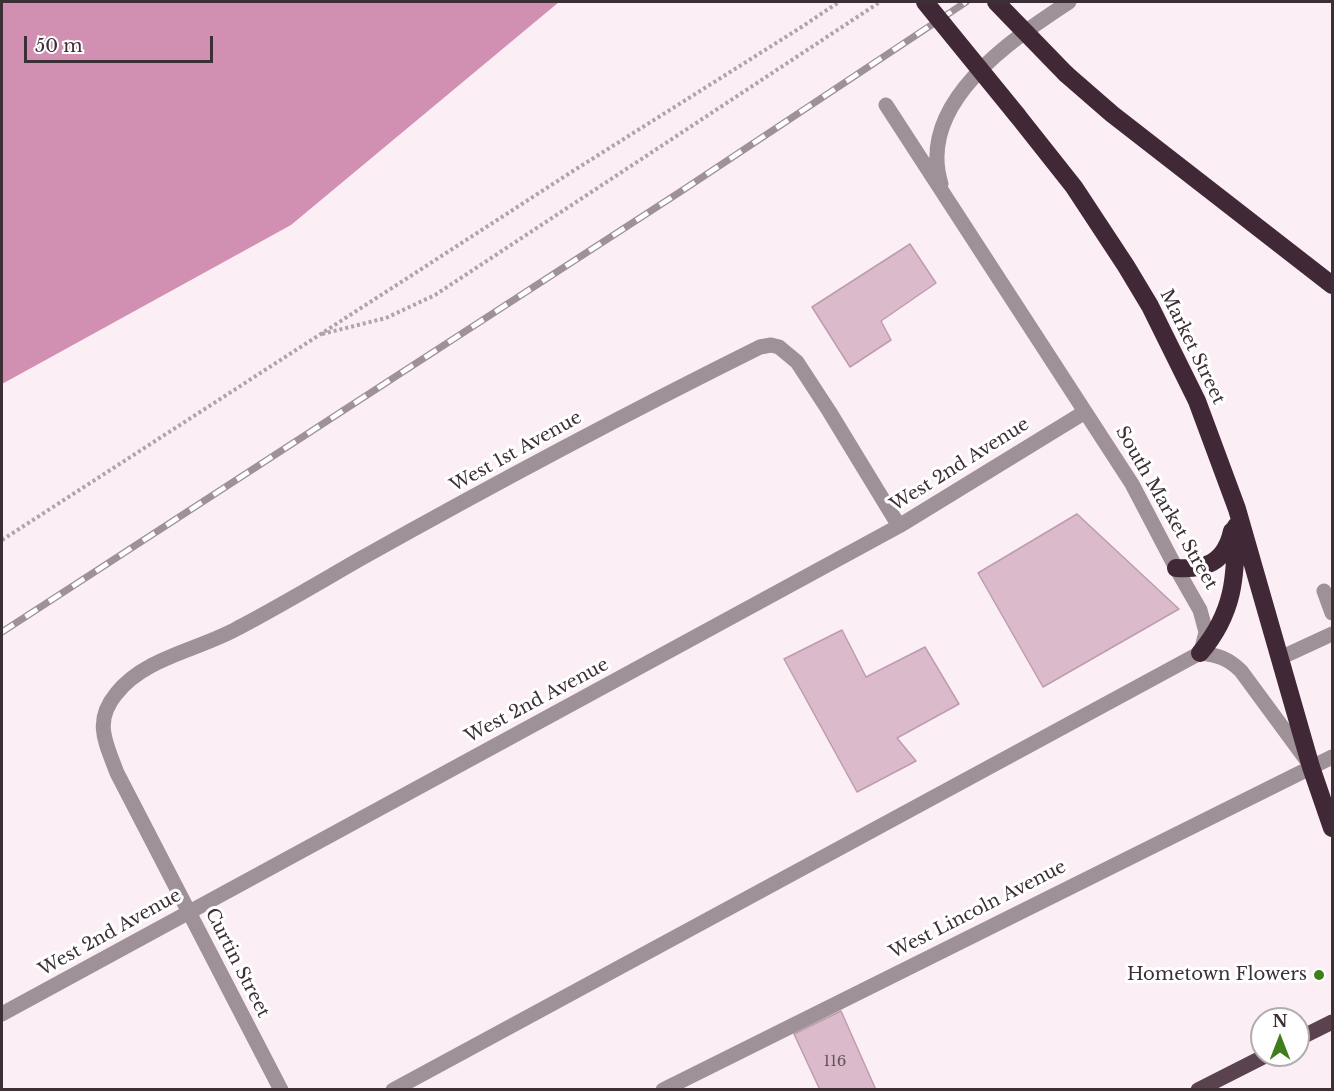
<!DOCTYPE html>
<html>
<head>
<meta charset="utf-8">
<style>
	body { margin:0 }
	#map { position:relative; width:1334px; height:1091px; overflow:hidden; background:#fceef5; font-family:"Libre Baskerville",serif }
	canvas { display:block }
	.frame { position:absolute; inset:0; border:3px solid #3d2f36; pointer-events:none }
	.north { position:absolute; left:1250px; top:1007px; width:60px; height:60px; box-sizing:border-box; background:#fff; border:2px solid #b1acaf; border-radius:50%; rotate:0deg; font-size:16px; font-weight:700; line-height:24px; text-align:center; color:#3d2f36 }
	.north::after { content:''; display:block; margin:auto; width:21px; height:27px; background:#407e1c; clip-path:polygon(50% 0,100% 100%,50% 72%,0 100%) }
	.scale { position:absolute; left:24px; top:36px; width:189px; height:27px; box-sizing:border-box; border:3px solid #3d2f36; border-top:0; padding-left:8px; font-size:18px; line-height:21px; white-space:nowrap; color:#3d2f36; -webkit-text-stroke:4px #fff; paint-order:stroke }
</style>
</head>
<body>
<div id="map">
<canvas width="1334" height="1091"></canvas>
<div class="frame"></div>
<div class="north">N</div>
<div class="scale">50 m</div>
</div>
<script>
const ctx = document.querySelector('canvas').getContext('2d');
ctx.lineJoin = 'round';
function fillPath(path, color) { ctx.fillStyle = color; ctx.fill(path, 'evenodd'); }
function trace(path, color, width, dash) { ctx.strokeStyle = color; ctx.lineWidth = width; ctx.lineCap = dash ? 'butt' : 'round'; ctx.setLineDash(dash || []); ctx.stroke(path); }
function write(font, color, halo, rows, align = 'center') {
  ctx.font = font + ' "Libre Baskerville",serif'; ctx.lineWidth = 6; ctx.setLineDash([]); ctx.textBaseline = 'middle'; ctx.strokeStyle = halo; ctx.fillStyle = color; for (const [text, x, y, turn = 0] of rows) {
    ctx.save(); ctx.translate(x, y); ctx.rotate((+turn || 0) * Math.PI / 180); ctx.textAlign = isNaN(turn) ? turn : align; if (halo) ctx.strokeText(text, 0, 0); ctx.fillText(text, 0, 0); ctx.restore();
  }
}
const water = new Path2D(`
	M2,2H559L291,225L2,384Z`);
const building = new Path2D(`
	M910,244L936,283L881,321L891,340L850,367L812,307Z
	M1077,514L1179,609L1043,687L978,573Z
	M842,630L866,677L925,647L959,704L897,738L916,761L857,792L784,659Z
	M841,1011L876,1090H820L794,1034Z`);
const path = new Path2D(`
	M322,334L386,318L435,295L880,2
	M2,540L573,171L800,28L839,2`);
const minor = new Path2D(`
	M886,105L1132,484L1176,568L1200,610L1206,632L1202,648
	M941,184C916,103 1011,40 1069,2
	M1324,591L1332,613
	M1200,653C1217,655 1228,658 1241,671L1308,762
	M1280,658L1332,634
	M2,1014L899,526L1085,412
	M281,1090L117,773C106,743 93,722 116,694C145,657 199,650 238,628C280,606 320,582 360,559C492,485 625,414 760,347L771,345L779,347L797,362L829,411L899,526
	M393,1090L1200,653
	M663,1090L1332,757`);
const major = new Path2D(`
	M1298,1039L1332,1022
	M1198,1090L1267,1055`);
const highway = new Path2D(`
	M1066,74L1112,114L1332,285
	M1017,115L1074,187L1126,266L1150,306L1197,401L1237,509L1311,767L1332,828
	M1176,568C1205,570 1225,563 1232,531
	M1200,653C1234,613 1236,577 1236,526`);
const rail = new Path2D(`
	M2,632L683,190L966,2`);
const highwayBridge = new Path2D(`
	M925,2L1017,115
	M996,2L1066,74`);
const markers = [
	[1319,975,6,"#407e1c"]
];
const numberNames = [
	["116",835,1062]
];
const streetNames = [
	["Market Street",1192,347,64],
	["West 1st Avenue",516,452,-29],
	["West 2nd Avenue",960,465,-32],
	["South Market Street",1166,508,60],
	["West 2nd Avenue",537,701,-28],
	["West Lincoln Avenue",978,910,-27],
	["West 2nd Avenue",110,933,-29],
	["Curtin Street",237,963,63]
];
const poiNames = [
	["Hometown Flowers",1307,975]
];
fillPath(water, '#d190b2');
fillPath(building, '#dbbacb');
trace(building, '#bd9dad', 1.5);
trace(path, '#b1a3aa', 4, [3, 3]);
trace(minor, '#9f9198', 15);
trace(major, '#5a434f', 15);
trace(highway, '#412836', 18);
trace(rail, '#9f9198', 7);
trace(rail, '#fff', 4.5, [14]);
trace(highwayBridge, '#412836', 18);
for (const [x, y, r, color] of markers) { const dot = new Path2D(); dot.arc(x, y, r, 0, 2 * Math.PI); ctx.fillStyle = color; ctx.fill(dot); trace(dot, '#fff', 2); }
write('15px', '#64525b', null, numberNames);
write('18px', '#3d2f36', '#fff', streetNames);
write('18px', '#3d2f36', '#fff', poiNames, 'right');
</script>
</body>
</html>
